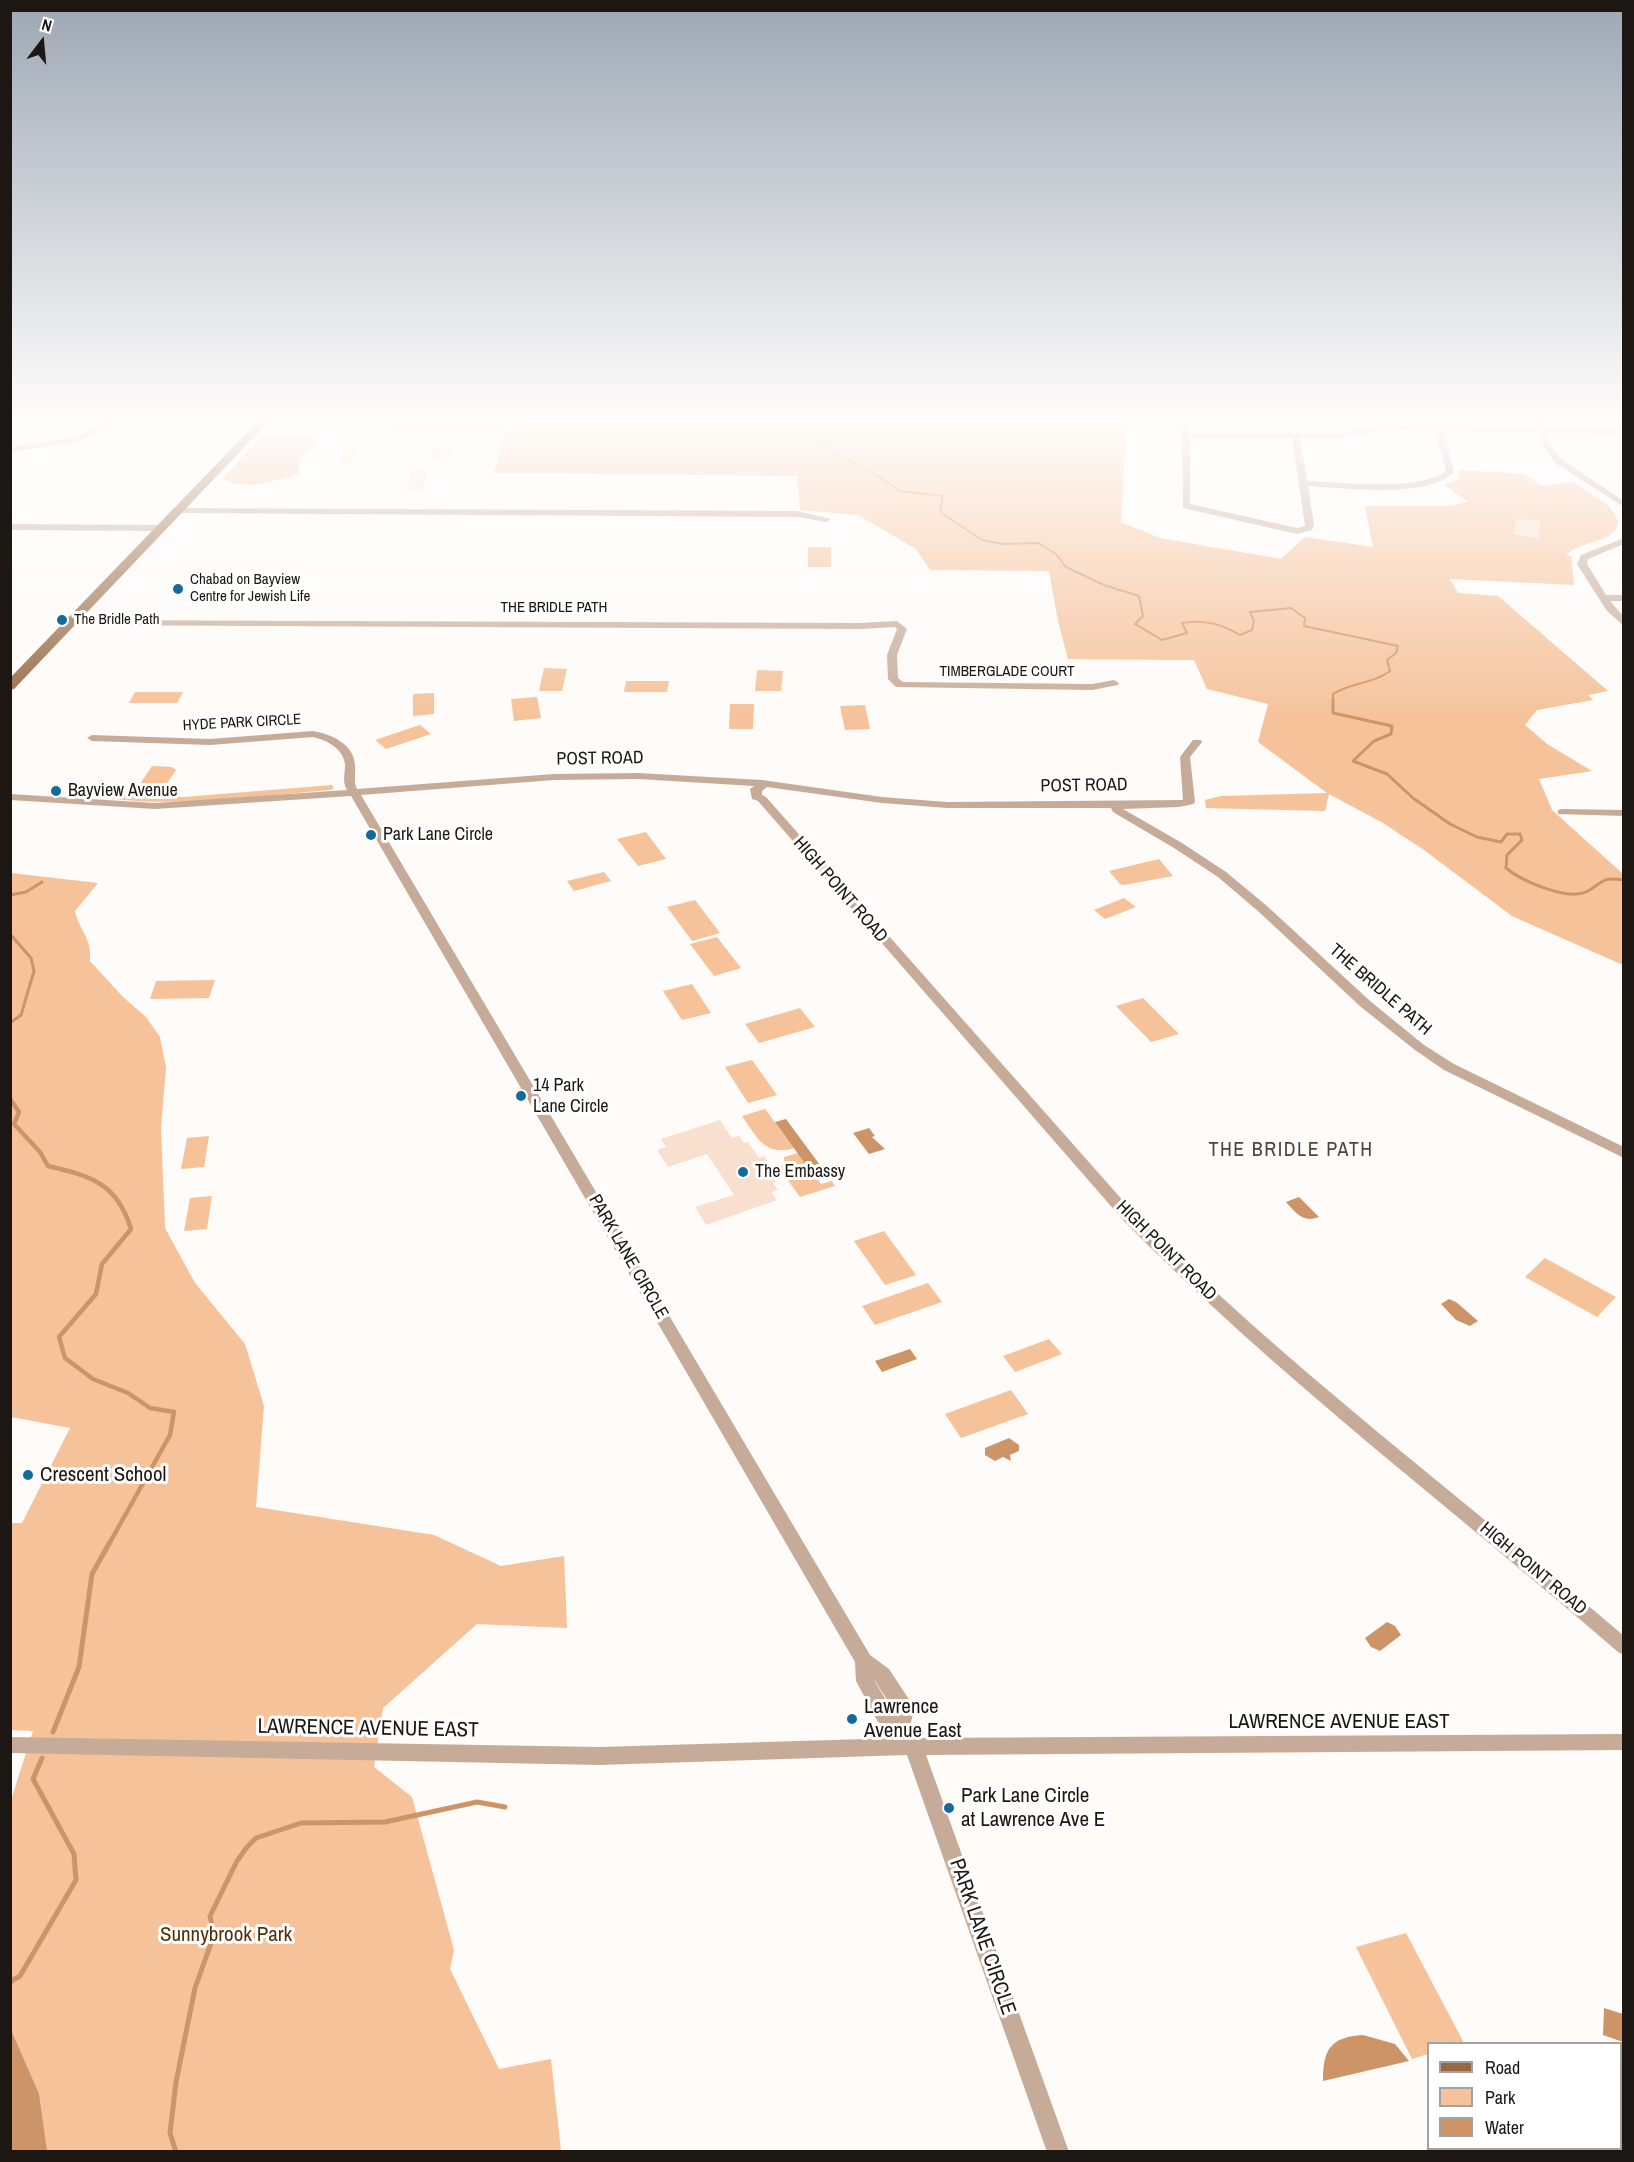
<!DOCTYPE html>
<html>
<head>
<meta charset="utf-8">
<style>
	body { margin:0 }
	#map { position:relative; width:1634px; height:2162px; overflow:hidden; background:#fefbf8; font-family:"Archivo Narrow",sans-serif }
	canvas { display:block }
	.frame { position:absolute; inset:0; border:12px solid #1c1712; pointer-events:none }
	.legend { position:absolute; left:1427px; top:2042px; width:195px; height:108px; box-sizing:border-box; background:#fff; border:2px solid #a4a2a0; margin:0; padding:8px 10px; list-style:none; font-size:18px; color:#1c1712 }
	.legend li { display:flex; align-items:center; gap:12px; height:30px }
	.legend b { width:30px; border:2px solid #a4a2a0 }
	.north { position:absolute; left:12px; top:12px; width:60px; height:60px; -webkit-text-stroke:4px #fff; paint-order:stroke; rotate:16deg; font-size:16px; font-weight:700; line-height:24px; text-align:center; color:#1c1712 }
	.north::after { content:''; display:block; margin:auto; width:21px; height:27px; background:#1c1712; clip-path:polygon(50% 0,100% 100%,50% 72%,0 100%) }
</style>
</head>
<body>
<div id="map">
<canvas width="1634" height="2162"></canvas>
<div class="frame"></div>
<ul class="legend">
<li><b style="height:8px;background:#966944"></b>Road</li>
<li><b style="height:16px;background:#f5c29a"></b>Park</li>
<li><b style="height:16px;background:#cd9567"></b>Water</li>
</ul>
<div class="north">N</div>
</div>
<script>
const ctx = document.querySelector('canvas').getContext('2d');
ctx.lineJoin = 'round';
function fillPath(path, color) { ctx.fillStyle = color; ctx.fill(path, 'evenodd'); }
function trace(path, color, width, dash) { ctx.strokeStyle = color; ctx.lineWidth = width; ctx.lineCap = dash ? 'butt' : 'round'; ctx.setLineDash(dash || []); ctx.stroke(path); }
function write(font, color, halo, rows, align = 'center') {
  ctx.font = font + ' "Archivo Narrow",sans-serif'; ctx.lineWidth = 6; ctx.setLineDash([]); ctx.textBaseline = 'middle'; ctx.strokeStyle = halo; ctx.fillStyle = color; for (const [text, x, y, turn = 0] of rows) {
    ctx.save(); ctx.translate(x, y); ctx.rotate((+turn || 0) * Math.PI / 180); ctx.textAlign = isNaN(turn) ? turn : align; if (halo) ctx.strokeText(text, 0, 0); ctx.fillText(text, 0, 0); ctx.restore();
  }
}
const green = new Path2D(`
	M329,417H1127L1121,522L1160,538L1281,559L1305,537L1373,547L1365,506H1446L1468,502L1444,485L1458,479L1460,470L1525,474L1541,486L1573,482L1610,507L1619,522C1613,544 1581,540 1566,555L1571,556L1574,585L1450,579L1458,593L1498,596L1608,691L1588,695L1593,700L1537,710L1525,725L1547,744L1592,771L1539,779L1552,810L1623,874V965L1512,916L1424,850L1383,823L1329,794L1325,811L1206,808L1205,800L1221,796L1327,793L1258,742L1268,704L1207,689L1194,660L1068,659L1058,621L1049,571L930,570L916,549L858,515L800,510L797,476L493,473L506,429L383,428Z
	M268,435L310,437L316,441L300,459L299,473C280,481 240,492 223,478L261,437Z
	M808,547H831V567H808Z
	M544,668L567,669L562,691H539Z
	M757,670L783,671L781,691H755Z
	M626,681H669L667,692H624Z
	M135,692H183L177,703H129Z
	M434,693V714L413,716V694Z
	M537,697L541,718L514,721L511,699Z
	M730,704H754L753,729H729Z
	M865,705L870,729L845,730L840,706Z
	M420,725L431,734L386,749L375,740Z
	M152,766L172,767L176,770L160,794L134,793Z
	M332,785L334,789L330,790C256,796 180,808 106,798L109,795L184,797Z
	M646,832L666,859L638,866L617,839Z
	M1159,859L1173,876L1124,885L1120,884L1109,871Z
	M604,872L611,881L574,891L567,881Z
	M11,873L98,883L75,911C80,933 92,937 90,961L123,997L146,1017L160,1037L166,1068L161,1127L165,1228L195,1283L245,1344L264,1406L256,1507L434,1535L501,1566L564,1556L567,1628L477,1624L383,1708L374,1767L412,1797L454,1950L450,1969L499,2069L551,2059L561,2151H10L11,1800L33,1731L11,1730V1523H22L70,1428L11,1417Z
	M1124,898L1136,907L1105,919L1094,910Z
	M695,900L720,933L692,941L667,907Z
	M717,937L741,968L714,976L690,944Z
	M215,980L209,998L150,999L156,981Z
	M692,984L711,1013L682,1020L663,991Z
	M1143,998L1179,1034L1151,1042L1116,1006Z
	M800,1008L815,1027L759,1043L745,1024Z
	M752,1060L777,1095L748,1103L725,1067Z
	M765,1109L794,1148C765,1157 757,1137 742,1116Z
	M209,1136L204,1167L181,1169L187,1138Z
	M798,1153L821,1184L832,1181L835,1186L800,1197L780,1169L784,1163V1157Z
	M212,1196L207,1229L184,1231L190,1198Z
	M884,1231L916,1275L885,1285L854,1241Z
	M1545,1258L1616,1297L1597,1317L1525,1277Z
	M928,1283L942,1302L875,1325L862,1306Z
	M1049,1339L1062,1354L1015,1372L1003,1356Z
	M1011,1390L1028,1414L961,1438L945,1414Z
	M1406,1933L1464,2043L1428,2044V2054L1412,2059L1356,1947Z`);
const water = new Path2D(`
	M786,1119L828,1176L817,1180L775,1122Z
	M869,1128L875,1136L872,1137L885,1149L869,1154L853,1133Z
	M1299,1197L1319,1217C1303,1223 1297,1214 1286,1202Z
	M1449,1299L1456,1302L1478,1321L1470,1326L1456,1320L1441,1304Z
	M910,1349L917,1359L882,1372L875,1361Z
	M1009,1438L1019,1445V1451L1010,1455L1011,1461L1003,1457L995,1461L985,1455V1448Z
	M1387,1622L1395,1626L1401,1635L1380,1651L1371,1647L1365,1638Z
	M1604,2008L1623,2014V2042L1603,2035Z
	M11,2030L39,2094L47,2151H11Z
	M1363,2035L1395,2044L1409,2061L1323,2081C1323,2050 1330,2037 1363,2035Z`);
const streamFar3 = new Path2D(`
	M751,417L802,429L824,446L861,467
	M870,471L900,491L943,496L940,512L982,540L1004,544L1038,543L1056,554L1066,567L1104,585L1139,596L1143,616L1135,624L1162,640L1187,633L1182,623C1204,619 1221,624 1240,635L1252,630L1254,621L1250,612L1291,608L1305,618L1304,626L1398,646L1396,653L1387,660L1390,671C1373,684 1351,682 1333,694V700`);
const streamFar2 = new Path2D(`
	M1333,699V713L1392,726L1391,734L1374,741L1353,761L1387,774L1413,798L1450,824L1477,837L1501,842L1507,834H1520L1522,840L1507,855L1506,868C1520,880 1567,901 1586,892C1603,884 1599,876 1624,880
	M10,895L26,892L42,882
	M10,934L31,958L34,971L21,1015L10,1023`);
const streamFar1 = new Path2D(`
	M10,1099L19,1112L14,1124L40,1152L48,1166C91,1176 117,1183 131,1229L102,1264L96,1294L59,1337L65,1358L93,1379L128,1393L150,1408L174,1412L170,1435L109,1544`);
const stream = new Path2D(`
	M53,1732L79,1667L92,1574L110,1542
	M10,1982L20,1976L76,1880L74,1854L33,1779L42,1758
	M176,2152L170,2133L176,2082L195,1988L214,1935L210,1916L237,1861L247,1847L256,1838L301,1823L385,1822L477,1802L505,1807`);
const building = new Path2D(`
	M347,446L359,447L351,463H339Z
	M435,446H453L449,457L431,458Z
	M412,470H428L421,490H405Z
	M1516,519L1540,521L1539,538L1514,534Z
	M720,1120L732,1138L739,1136L744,1143L748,1142L759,1158L764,1156L771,1165L765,1166L776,1182L773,1183L778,1190L771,1192L777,1200L706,1225L695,1207L734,1195L707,1154L668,1167L657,1150L666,1147L661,1139Z`);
const minor = new Path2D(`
	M119,417H130L77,442L10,452V447L72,438Z
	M1182,417H1190V433H1345L1388,425L1434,426L1432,417H1440L1442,426L1538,428L1534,417H1542L1546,428L1624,430V434L1547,433L1553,449L1561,459L1624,501V507L1555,463L1545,449L1539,433L1444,431L1454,472C1427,499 1345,488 1308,486L1314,525L1312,530L1297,534L1183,508ZM1388,429L1435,430L1446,471C1418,492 1342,482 1307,481L1300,437H1345ZM1190,437H1292L1305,526L1297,528L1190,504Z
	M177,508L797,511L831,519L827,522L797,517L174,513V509Z
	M10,524L161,525L165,528L161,531L10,530Z
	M1624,538V544L1588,559L1587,564L1606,595H1624V601H1610L1624,617V626L1607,611L1577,564L1581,555Z
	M71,620L859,623L897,621L907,629L897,655L898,678L903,682L1092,684L1114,680L1119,683L1118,685L1092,690L896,687L888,679L887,655L897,629L895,627L859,629L68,625L66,623Z
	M313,731C331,734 354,744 355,765C356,774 353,781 357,789L554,774L638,773L762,780L882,797L947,802L1183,800L1180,757L1193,740H1201L1202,742L1190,757L1195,802L1193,804L1179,807L1123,809L1182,843L1226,872L1267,906L1370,1001L1424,1045L1454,1064L1624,1147V1158L1444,1070L1415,1050L1361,1007L1259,912L1218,877L1174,848L1113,812L1111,808H947L882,803L767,787L762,791V795L766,797L1133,1212C1285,1366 1460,1495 1624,1636V1655L1618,1652C1453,1509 1276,1376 1123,1220L758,801L752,799L750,789L754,786L638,779L554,780L361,795L870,1655L889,1669L912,1704L914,1710L911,1722L919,1738L1624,1734V1750L926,1755L1069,2152H1047L907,1755L600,1765L10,1753V1737L600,1747L899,1738L894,1729L878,1722L856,1681L855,1662L351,796L155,809L10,800V794L155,803L347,790C342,781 345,775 345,765C344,749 327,740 313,737L210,745L92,741L87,738L92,735L210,739ZM874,1680L875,1681L895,1712L892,1710Z
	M1562,809L1624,810V816L1558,814V810Z`);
const major = new Path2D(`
	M262,417H273L14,689L10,690V678Z`);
const markers = [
	[178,589,6,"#146b9b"],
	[62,620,6,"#146b9b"],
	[56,791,6,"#146b9b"],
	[371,835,6,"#146b9b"],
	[521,1096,6,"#146b9b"],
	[743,1172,6,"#146b9b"],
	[28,1475,6,"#146b9b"],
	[852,1719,6,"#146b9b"],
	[949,1808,6,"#146b9b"]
];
const farPoinames = [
	["Chabad on Bayview",190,580],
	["Centre for Jewish Life",190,597],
	["The Bridle Path",74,620]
];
const farStreetnames = [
	["THE BRIDLE PATH",554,608],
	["TIMBERGLADE COURT",1007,672],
	["HYDE PARK CIRCLE",242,723,-3]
];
const streetNames = [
	["POST ROAD",600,759,-1],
	["POST ROAD",1084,786,-1],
	["HIGH POINT ROAD",840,890,49],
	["THE BRIDLE PATH",1380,990,41],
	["HIGH POINT ROAD",1166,1251,45],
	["PARK LANE CIRCLE",628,1257,60],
	["HIGH POINT ROAD",1533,1569,40]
];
const poiNames = [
	["Bayview Avenue",68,791],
	["Park Lane Circle",383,835],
	["14 Park",533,1086],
	["Lane Circle",533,1107],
	["The Embassy",755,1172]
];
const neighbourhoodNames = [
	["THE BRIDLE PATH",1291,1151]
];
const nearPoinames = [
	["Crescent School",40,1475],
	["Lawrence",864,1707],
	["Avenue East",864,1731],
	["Park Lane Circle",961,1796],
	["at Lawrence Ave E",961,1820]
];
const nearStreetnames = [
	["LAWRENCE AVENUE EAST",1339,1722],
	["LAWRENCE AVENUE EAST",368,1729,1],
	["PARK LANE CIRCLE",982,1937,71]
];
const nearParknames = [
	["Sunnybrook Park",226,1935]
];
fillPath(green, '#f5c29a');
fillPath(water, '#cd9567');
trace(streamFar3, '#cd9567', 2);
trace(streamFar2, '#cd9567', 3);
trace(streamFar1, '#cd9567', 4.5);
trace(stream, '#cd9567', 5);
fillPath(building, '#f9e0ce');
fillPath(minor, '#c6ac98');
fillPath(major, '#966944');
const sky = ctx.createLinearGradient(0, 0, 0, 720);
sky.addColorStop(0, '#9da8b4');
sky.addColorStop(0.58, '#fffdfc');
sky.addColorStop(1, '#fffdfc00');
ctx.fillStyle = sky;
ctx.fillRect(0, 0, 1634, 720);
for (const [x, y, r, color] of markers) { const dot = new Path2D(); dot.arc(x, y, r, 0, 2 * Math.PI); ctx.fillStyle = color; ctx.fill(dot); trace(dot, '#fff', 2); }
write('15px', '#1c1712', '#fff', farPoinames, 'left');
write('15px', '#1c1712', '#fff', farStreetnames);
write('18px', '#1c1712', '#fff', streetNames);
write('18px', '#1c1712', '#fff', poiNames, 'left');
ctx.letterSpacing = '1.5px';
write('20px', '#51443a', '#fff', neighbourhoodNames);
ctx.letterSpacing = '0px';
write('21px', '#1c1712', '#fff', nearPoinames, 'left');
write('21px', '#1c1712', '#fff', nearStreetnames);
write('21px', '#552f0a', '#fff', nearParknames);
</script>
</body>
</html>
